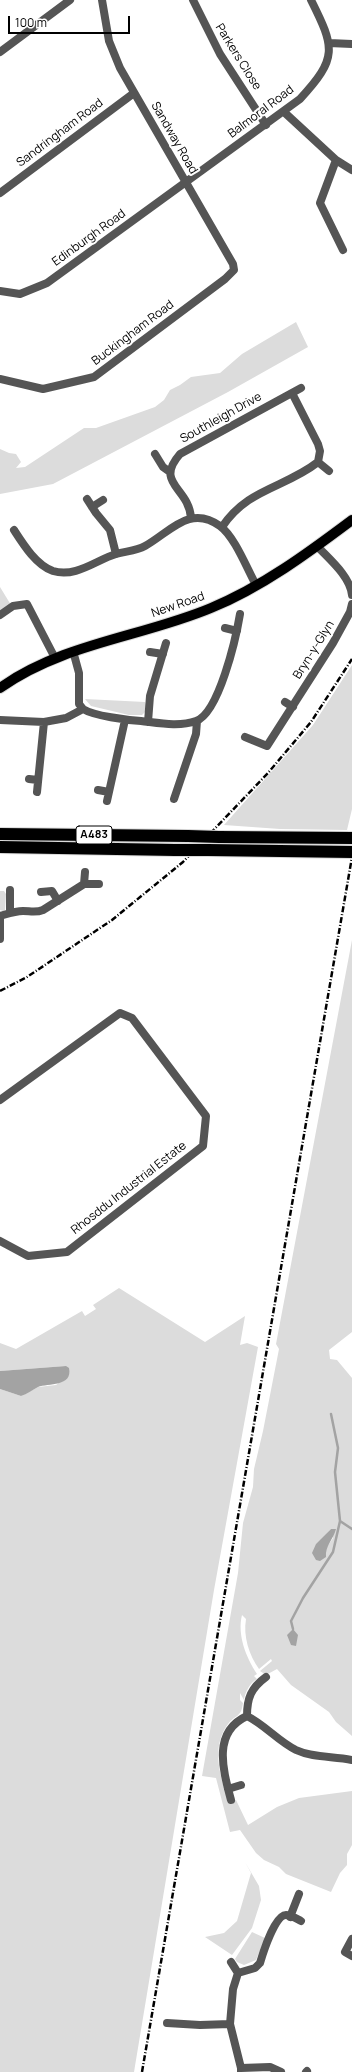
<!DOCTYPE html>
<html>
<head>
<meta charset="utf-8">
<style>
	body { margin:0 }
	#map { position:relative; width:352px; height:2072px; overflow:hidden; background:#fff; font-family:Manrope,sans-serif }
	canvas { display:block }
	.scale { position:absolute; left:8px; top:16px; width:122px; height:18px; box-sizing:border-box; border:2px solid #000; border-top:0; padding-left:5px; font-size:12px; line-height:14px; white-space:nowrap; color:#000; -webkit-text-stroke:3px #fff; paint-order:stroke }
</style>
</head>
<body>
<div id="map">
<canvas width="352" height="2072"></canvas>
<div class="scale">100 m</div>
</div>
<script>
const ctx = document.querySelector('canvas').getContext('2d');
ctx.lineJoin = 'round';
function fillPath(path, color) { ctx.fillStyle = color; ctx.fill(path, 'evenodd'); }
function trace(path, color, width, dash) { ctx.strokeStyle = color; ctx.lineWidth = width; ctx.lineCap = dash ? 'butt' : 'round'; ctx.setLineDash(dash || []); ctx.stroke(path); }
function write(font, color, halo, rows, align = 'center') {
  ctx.font = font + ' Manrope,sans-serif'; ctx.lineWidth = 4; ctx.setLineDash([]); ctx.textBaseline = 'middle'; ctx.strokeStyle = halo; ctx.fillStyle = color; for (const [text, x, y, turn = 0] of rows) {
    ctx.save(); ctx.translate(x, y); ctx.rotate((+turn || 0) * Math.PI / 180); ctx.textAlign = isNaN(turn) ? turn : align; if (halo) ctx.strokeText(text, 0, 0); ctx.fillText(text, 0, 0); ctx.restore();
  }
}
const green = new Path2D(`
	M296,322L308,347L228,392L53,484L0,494V449L9,453L16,454L21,462L16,468L25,467L84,428H96L155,407L164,400L170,390L180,385L191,377L220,373L242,354Z
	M0,587L11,605L0,614Z
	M352,665V809L347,830L280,829L224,825L313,725Z
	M85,699L145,702L147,710L142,715H129L91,706Z
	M0,891H4L6,894L5,910L3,911L0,910Z
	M352,940V1332L329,1350L330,1359L337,1360L352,1378V1736L336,1722L329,1712L291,1685L277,1669L266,1675L260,1671L272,1661L271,1659L259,1669C249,1655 243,1636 246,1619L242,1615C237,1635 246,1657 257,1674L254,1676L257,1679C250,1683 245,1692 244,1700L240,1693V1700L243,1703C241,1718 236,1714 228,1724C210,1748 221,1779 229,1803L236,1800L248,1825L277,1807L299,1798L352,1791V1845L347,1854V1865L340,1873L331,1892L286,1874L279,1867L264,1860L256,1853L240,1830L230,1832L216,1778L202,1776L238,1573L243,1523L253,1487L254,1469L263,1431L279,1349L276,1344ZM331,1529L333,1538L325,1550L324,1537Z
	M119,1288L205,1342L245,1316L240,1345L247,1343L258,1347L214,1590L134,2072H0V1389L21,1396L38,1387L56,1385L67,1377L66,1366L0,1371V1343L16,1349L82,1311L85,1316L96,1309L93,1305Z
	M245,1862L259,1886L261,1900L252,1928L232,1955L205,1937L224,1933L237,1921L251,1873Z
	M252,1932L265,1938L256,1960L244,1965L237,1962L235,1959Z`);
const water = new Path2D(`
	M66,1366L69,1368C73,1387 48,1383 38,1387C32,1390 27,1394 21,1396L0,1389V1371Z
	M331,1529H336C333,1540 325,1546 326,1557L320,1561L316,1560L312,1553L316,1544Z
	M293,1629L298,1635L296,1646L291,1645L287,1635Z`);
const stream = new Path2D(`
	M340,1521L352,1529
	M293,1629L291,1621L303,1598L333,1552L340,1521L335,1472L338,1448L331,1414`);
const minor = new Path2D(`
	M193,0L220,54L266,125
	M329,43L352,44
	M0,52L70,0
	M284,112L336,160L352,170
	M336,160L320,203L343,250
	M0,193L134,93
	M0,291L20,294L47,283L300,99C338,58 335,48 311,0
	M0,379L43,389L94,377L225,279L234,270L233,264L120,68L109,41L102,0
	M292,393L318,444L320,451L318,462L329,471
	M155,454L163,467L170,472
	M87,499L96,513L110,530L116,554
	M92,507L103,500
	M191,518C189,487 154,484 180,454L301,388
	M222,527C248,488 285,488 318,462
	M14,530C23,544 36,565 53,571C76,578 96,560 116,554C127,551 136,551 145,546C170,532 190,504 220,526C235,537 247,569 256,585
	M317,546C329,559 350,576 352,595
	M0,615L13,606L27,604L55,658
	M225,628L237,631
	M150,652L163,654
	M285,702L293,707
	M83,709C94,716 127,720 141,721C159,723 179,727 196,721C219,713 236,638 240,614
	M0,720L44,722L66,718L83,709L79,704V673L73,651
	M148,722L150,696L166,643
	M245,737L267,746L333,643L350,612L352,604
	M29,779L38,780
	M98,790L109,792
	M37,792L44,722
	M174,799L196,734L197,721
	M107,801L125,720
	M84,884H99
	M10,890V913
	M41,892L52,891L58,901
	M0,916C7,914 15,911 23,911C30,911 36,913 43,910L84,884L85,872
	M0,939V916
	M0,1100L120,1013L132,1018L206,1116L203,1146L67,1252L28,1256L0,1241
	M247,1716C247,1698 251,1688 266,1677
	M228,1789L241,1785
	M231,1800C223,1770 212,1732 247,1716C265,1725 278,1741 296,1750C313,1758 334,1756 352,1760
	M290,1917L299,1894
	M352,1939L345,1952L352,1956
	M231,1962L238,1973
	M238,1973L233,1989L230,2024L241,2068V2072
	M238,1973L255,1968L260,1963C263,1953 275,1915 286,1915C291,1915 297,1919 301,1921
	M167,2023L200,2025L230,2024
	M241,2068L270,2067L281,2072
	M306,2072L307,2071`);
const major = new Path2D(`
	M0,688C63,643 142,637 211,608C262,587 308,553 352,520`);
const highway = new Path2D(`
	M0,834L188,836
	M219,837L352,838
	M0,847L175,850
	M208,850L352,852`);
const rail = new Path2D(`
	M0,991L27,977L112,920L183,862L268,773L311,722L352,659
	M142,2072L352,857`);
const highwayBridge = new Path2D(`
	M188,836L219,837
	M175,850H208`);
const shields = [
	[94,835,36]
];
const shieldNames = [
	["A483",94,835]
];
const streetNames = [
	["Parkers Close",238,57,58],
	["Balmoral Road",261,112,-37],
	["Sandringham Road",60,133,-37],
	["Sandway Road",174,138,60],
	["Edinburgh Road",89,238,-36],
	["Buckingham Road",133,333,-37],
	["Southleigh Drive",221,418,-29],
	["New Road",178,605,-19],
	["Bryn-y-Glyn",314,650,-58],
	["Rhosddu Industrial Estate",129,1188,-38]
];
fillPath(green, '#dcdcdc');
fillPath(water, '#a3a3a3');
trace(stream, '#a3a3a3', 2.5);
trace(major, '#dbdbdb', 12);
trace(highway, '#dbdbdb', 14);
trace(minor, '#555', 8);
trace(major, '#000', 10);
trace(highway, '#000', 12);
trace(rail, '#000', 2.5, [6, 2, 1, 2]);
trace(highwayBridge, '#dbdbdb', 14, []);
trace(highwayBridge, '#000', 12);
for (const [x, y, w] of shields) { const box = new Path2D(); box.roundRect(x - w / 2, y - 9, w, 18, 3); ctx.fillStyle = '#fff'; ctx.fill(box); trace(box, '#000', 1); }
write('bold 11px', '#000', null, shieldNames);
write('12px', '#000', '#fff', streetNames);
</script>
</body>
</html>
